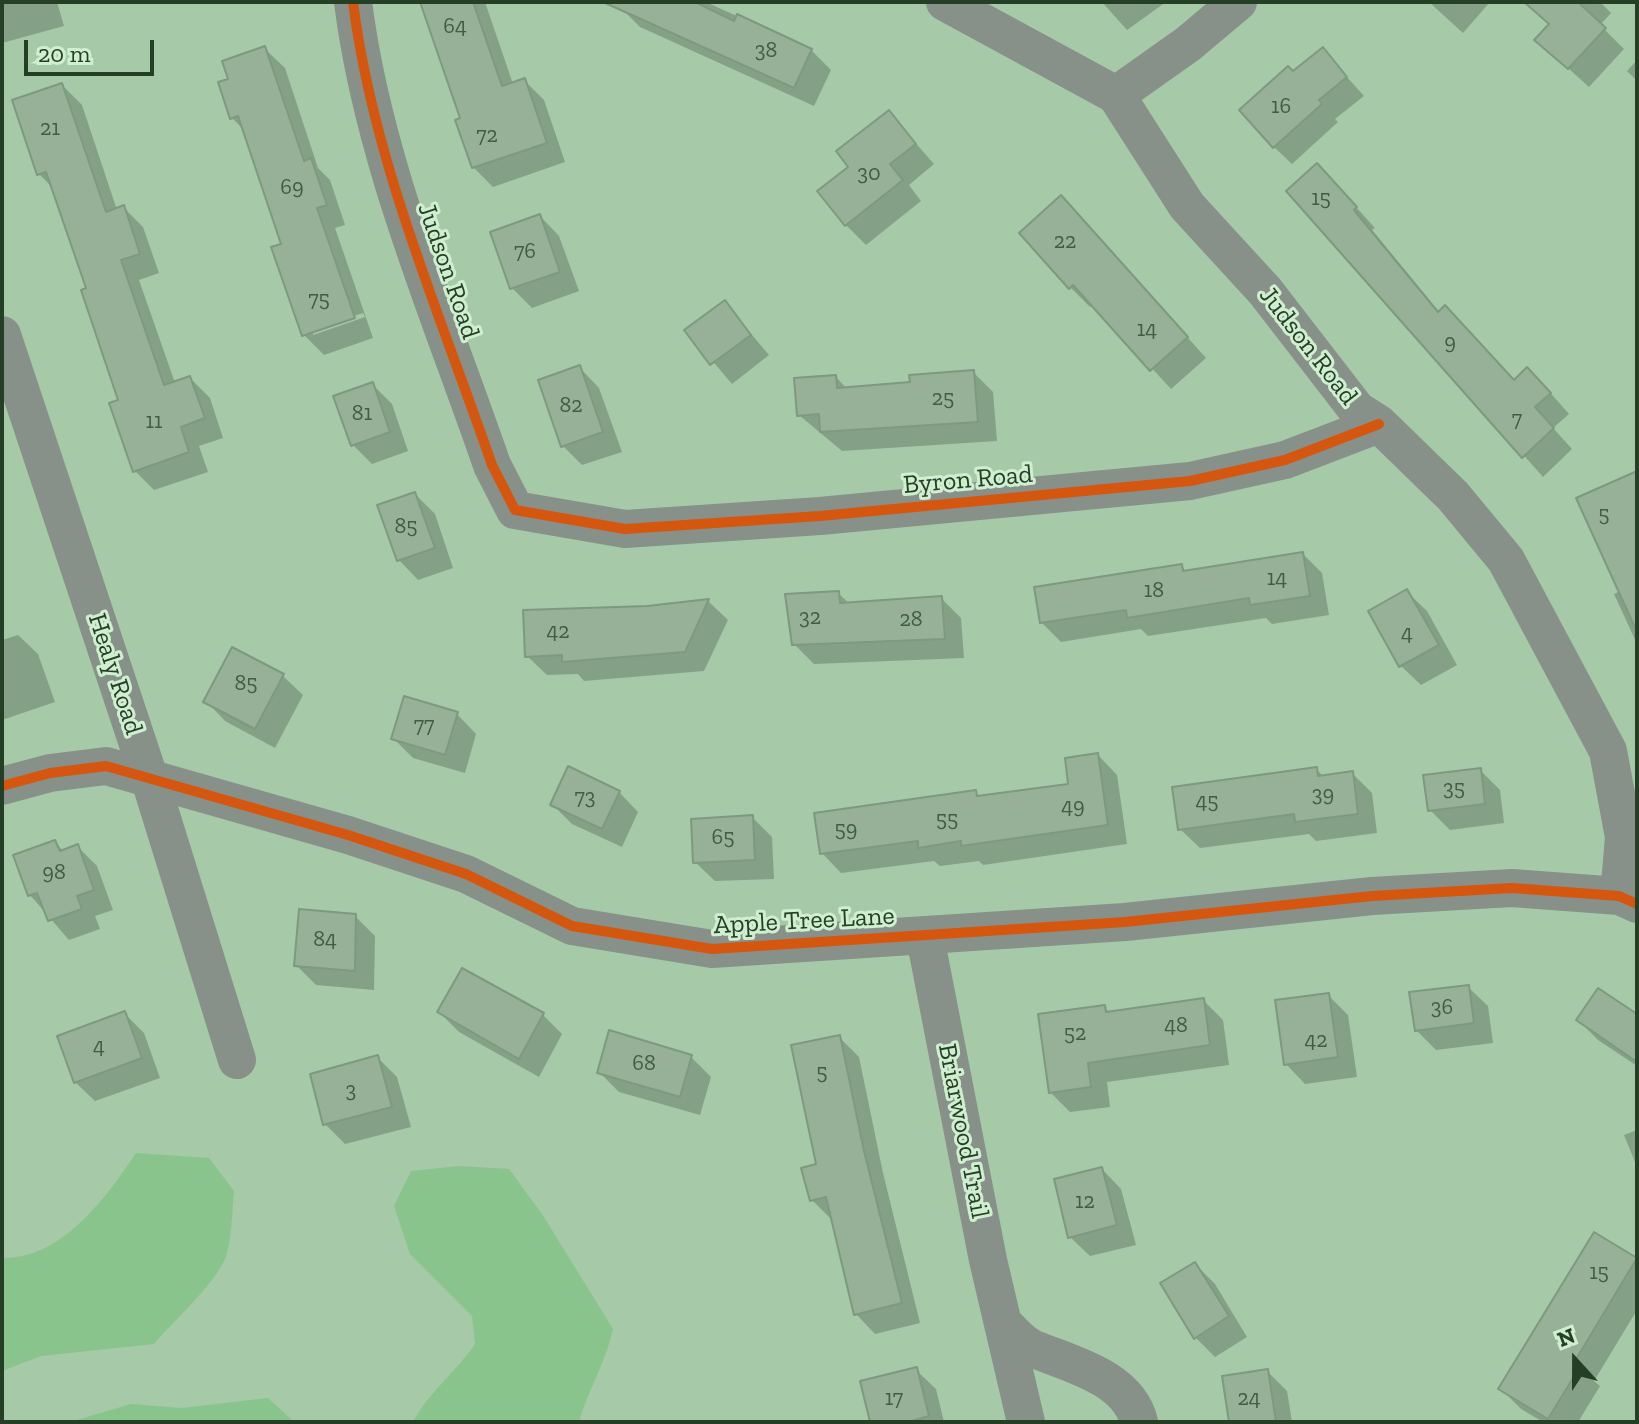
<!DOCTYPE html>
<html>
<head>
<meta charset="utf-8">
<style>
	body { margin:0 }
	#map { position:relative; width:1639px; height:1424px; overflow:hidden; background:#a6c9a8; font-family:"Zilla Slab",serif }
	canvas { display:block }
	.frame { position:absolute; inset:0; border:4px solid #253f26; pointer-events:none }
	.north { position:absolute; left:1535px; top:1320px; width:80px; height:80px; -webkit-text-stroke:6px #d0efd1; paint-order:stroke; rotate:339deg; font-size:22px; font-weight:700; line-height:32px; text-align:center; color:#253f26 }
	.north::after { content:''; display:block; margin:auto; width:28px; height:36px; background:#253f26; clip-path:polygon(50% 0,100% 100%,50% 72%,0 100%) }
	.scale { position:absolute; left:24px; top:40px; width:130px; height:36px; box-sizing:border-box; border:4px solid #253f26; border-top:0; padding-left:10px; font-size:24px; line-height:28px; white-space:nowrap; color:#253f26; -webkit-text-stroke:6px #d0efd1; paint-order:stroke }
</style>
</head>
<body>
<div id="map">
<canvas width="1639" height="1424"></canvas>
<div class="frame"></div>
<div class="north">N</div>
<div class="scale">20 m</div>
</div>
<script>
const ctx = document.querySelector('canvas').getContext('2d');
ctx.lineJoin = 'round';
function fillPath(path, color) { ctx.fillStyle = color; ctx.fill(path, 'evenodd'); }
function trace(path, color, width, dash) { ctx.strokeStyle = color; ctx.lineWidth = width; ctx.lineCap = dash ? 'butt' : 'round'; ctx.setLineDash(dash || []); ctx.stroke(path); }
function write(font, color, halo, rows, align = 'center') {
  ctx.font = font + ' "Zilla Slab",serif'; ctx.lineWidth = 6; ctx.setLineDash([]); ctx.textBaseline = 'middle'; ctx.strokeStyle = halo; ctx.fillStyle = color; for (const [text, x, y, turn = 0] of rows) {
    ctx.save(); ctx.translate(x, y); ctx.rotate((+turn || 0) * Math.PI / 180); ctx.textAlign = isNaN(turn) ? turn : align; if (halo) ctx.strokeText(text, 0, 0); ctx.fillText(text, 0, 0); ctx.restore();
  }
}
const green = new Path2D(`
	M136,1153L209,1158L234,1191C232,1211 232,1233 227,1253C220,1280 174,1320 154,1344L41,1356L2,1371V1258C62,1259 106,1198 136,1153Z
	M459,1166L509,1169L542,1214L613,1329C606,1362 588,1390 579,1422H413C429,1392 456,1372 475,1344L472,1316L410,1254L394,1206L411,1171Z
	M268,1398L294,1422H70L131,1404L182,1408Z`);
const shadow = new Path2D(`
	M2,2H57L64,26L2,43Z
	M210,2H260V3L212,4Z
	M422,2H485L513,84L525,81L544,100L565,162L493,187L473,167L463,119Z
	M623,2H706L811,50L831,70L814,106L640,27L621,8Z
	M1102,2H1166L1127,30Z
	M1429,2H1490L1463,33Z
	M1524,2H1600L1611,13L1600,25L1624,49L1589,87L1537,40L1550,25Z
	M265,49L285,68L318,168L330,180L345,225L335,228L373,338L324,355L304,335L284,245L245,131L232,118L230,80ZM363,313L365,317L313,335V330Z
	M1322,49L1364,96L1335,119L1338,122L1292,164L1274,147L1293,73Z
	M1637,60V81L1627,71Z
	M62,85L82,105L117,210L124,208L143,227L159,273L139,280L175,383L190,378L210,398L223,438L199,446L208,472L154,490L135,471L120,402L89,289L54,189L39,174Z
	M889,113L934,164L909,185L921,201L866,245L846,225L851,168Z
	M1337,186L1375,228L1372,230L1440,313L1515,382L1547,389L1569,414L1553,428L1572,449L1543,477L1289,191Z
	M540,216L559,236L579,291L532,308L512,288Z
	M1081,218L1206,358L1171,389L1093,304L1090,307L1070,287Z
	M725,303L769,355L732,384L687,331Z
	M580,368L599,388L622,452L582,465L563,446Z
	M973,372L993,392L997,441L842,451L799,415L836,377L847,389L912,384Z
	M372,384L392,404L408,451L372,464L353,445Z
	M1637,473V644L1614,594L1620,591Z
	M415,494L435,514L453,568L418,580L399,560Z
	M1303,554L1322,573L1329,615L1272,624L1266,618L1148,636L1141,629L1061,642L1041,622L1181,566L1188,573Z
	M1407,592L1427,611L1457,665L1421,685L1401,666Z
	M838,593L850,604L941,598L961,618L964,658L814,664L794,644Z
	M708,601L728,620L704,671L584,681L578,674L547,675L527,656L647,608Z
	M18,635L38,654L55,702L2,720V640Z
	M283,676L303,695L275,748L225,721L206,701Z
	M457,714L476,734L465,773L413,758L393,738Z
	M1098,755L1117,775L1127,844L983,865L979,861L940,866L934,861L841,873L822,853L975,792L981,798L1071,786Z
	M1316,769L1324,777L1352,773L1372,793L1377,833L1316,841L1309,834L1200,848L1180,829Z
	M1480,770L1500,790L1504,823L1450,830L1430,810Z
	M619,792L638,812L622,847L572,824L552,804Z
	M752,817L772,837L774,879L715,881L695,862Z
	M55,842L64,852L78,847L97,866L113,910L95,916L100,929L69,940L30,895Z
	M355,916L375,936L374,990L316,985L296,965Z
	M1468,987L1488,1006L1493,1043L1436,1050L1416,1030Z
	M1328,995L1348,1015L1357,1077L1305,1084L1286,1064Z
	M1203,1000L1223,1020L1229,1065L1107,1082L1110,1107L1070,1112L1050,1092L1104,1007L1110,1013Z
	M439,1012L543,1015L562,1034L539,1077L459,1032Z
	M124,1013L144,1033L160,1078L95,1101L75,1082Z
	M1637,1017V1066L1598,1040L1578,1020Z
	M839,1037L859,1057L883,1173L920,1323L875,1334L856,1314L831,1219L812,1200Z
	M377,1057L397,1077L411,1127L345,1144L325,1124Z
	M691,1057L711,1077L700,1115L619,1092L599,1072Z
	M1637,1130V1167L1624,1135Z
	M1102,1169L1121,1189L1136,1245L1090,1256L1070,1237Z
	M1636,1260L1637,1310L1594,1381L1600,1386L1578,1422H1543L1521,1409L1501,1389Z
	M1195,1264L1215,1284L1247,1337L1215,1357L1195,1337Z
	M916,1370L936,1389L944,1422H872Z
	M1267,1371L1287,1391L1292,1422H1231Z`);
const building = new Path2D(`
	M420,2H473L502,86L525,78L547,143L472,168L455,120L460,118Z
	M603,2H695L734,21L737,14L812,49L794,88Z
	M1524,2H1578L1606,28L1568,69L1534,40L1549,24Z
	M265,46L304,161L311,158L327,205L317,208L355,318L302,336L271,247L281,244L238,116L230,119L218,82L228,79L222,61Z
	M1323,47L1347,77L1319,100L1322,104L1273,148L1239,110L1288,66L1293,71Z
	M62,83L106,212L124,205L140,254L121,260L164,385L190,376L205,418L181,427L189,452L133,472L109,403L118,400L81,290L86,288L46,172L37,175L12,100Z
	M889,110L916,144L890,164L903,180L845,226L817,191L848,167L836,151Z
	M1317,163L1357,207L1354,210L1438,312L1445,305L1514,380L1527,367L1551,393L1535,407L1554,428L1522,458L1286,191Z
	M1061,195L1188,337L1150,371L1073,285L1069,289L1019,233Z
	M540,214L560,272L510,289L490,232Z
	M725,300L751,335L710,365L684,330Z
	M580,365L603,432L561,447L538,380Z
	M974,370L978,422L820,432L819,414L797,416L794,378L836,375L837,388L910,382L909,375Z
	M373,382L390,432L351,446L333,396Z
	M1637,471V632L1576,498Z
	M415,492L435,548L397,561L377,505Z
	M1303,552L1310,596L1250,605L1249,598L1127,618L1126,610L1040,623L1034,587L1182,564L1183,571Z
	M1407,589L1439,645L1399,667L1368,611Z
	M839,591L840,603L942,596L945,639L792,645L785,594Z
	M709,599L685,652L562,662V655L525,657L523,610L647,606Z
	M232,647L284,674L255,729L203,702Z
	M404,696L458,712L445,755L391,739Z
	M1098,753L1108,825L961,846V841L918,848V841L820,854L814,813L976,790L977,796L1068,784L1065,758Z
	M568,766L620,791L602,829L550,805Z
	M1317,767L1318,776L1353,771L1358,814L1295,822L1294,814L1178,830L1172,787Z
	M1481,768L1485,804L1428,811L1423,775Z
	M753,815L755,860L693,863L691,819Z
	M55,840L60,851L78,844L94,890L77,896L82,909L48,921L37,893L28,896L13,855Z
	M299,909L356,914L355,971L294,966Z
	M462,968L544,1013L519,1059L437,1012Z
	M1469,985L1474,1023L1415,1031L1409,992Z
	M1598,988L1637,1014V1062L1576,1020Z
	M1329,993L1338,1057L1284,1065L1275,1000Z
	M1204,998L1210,1045L1088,1063L1091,1087L1049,1093L1038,1014L1105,1005L1106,1012Z
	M125,1011L142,1058L74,1083L57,1036Z
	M609,1030L692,1055L680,1097L597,1073Z
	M840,1035L864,1151L902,1303L854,1315L826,1197L810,1201L801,1168L816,1164L791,1045Z
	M378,1055L392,1107L323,1125L310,1074Z
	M1102,1167L1117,1225L1068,1238L1054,1179Z
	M1594,1232L1637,1258L1575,1361L1581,1365L1548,1419L1498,1389Z
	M1195,1262L1229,1316L1194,1339L1160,1283Z
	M917,1367L929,1416L908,1422H870L860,1381Z
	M1268,1369L1276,1422H1229L1222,1376Z`);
const street = new Path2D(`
	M353,2C373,161 440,314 492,465L515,510L625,529L820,516L1190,481L1285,460L1379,424
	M945,2L1116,95L1187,206L1265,291L1357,410L1379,424L1453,496L1506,560L1608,751L1624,837L1619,896
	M1116,95L1188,44L1238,2
	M2,335L150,780L237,1060
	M2,786L50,773L106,766L348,835L466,874L572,926L712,949L1125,922L1372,896L1512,888L1619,896L1637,904
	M925,937L988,1260L1026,1422
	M1005,1325C1013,1333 1023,1345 1034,1349C1070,1364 1128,1377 1139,1422`);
const cycleway = new Path2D(`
	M353,2C373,161 440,314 492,465L515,510L625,529L820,516L1190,481L1285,460L1379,424
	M2,786L50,773L106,766L348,835L466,874L572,926L712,949L1125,922L1372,896L1512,888L1619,896L1637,904`);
const numberNames = [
	["64",455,27],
	["38",766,51],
	["16",1281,107],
	["21",50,129],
	["72",487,136],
	["30",869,174],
	["69",292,188],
	["15",1321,199],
	["22",1065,242],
	["76",525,252],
	["75",319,300],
	["14",1147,330],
	["9",1450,343],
	["25",943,399],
	["82",571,406],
	["81",362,414],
	["7",1517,420],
	["11",154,422],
	["5",1604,515],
	["85",406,527],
	["14",1277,579],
	["18",1154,591],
	["32",810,618],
	["28",911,620],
	["42",558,632],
	["4",1407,634],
	["85",246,684],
	["77",424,726],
	["35",1454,789],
	["39",1323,795],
	["73",585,798],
	["45",1207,802],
	["49",1073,807],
	["55",947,820],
	["59",846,830],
	["65",723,838],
	["98",54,873],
	["84",325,940],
	["36",1442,1008],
	["48",1176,1026],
	["52",1075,1034],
	["42",1316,1041],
	["4",99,1047],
	["68",644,1064],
	["5",822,1073],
	["3",351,1091],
	["12",1085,1202],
	["15",1599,1273],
	["17",894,1399],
	["24",1249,1399]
];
const streetNames = [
	["Judson Road",448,271,71],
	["Judson Road",1308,346,52],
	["Byron Road",968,480,-5],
	["Healy Road",115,674,72],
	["Apple Tree Lane",804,921,-3],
	["Briarwood Trail",963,1131,79]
];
fillPath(green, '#89c48d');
fillPath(shadow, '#0003');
fillPath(building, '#96b198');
trace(building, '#7d997f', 2);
trace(street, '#879189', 38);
trace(cycleway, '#d4560f', 10);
write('22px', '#415c42', null, numberNames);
write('26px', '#253f26', '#d0efd1', streetNames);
</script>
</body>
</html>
